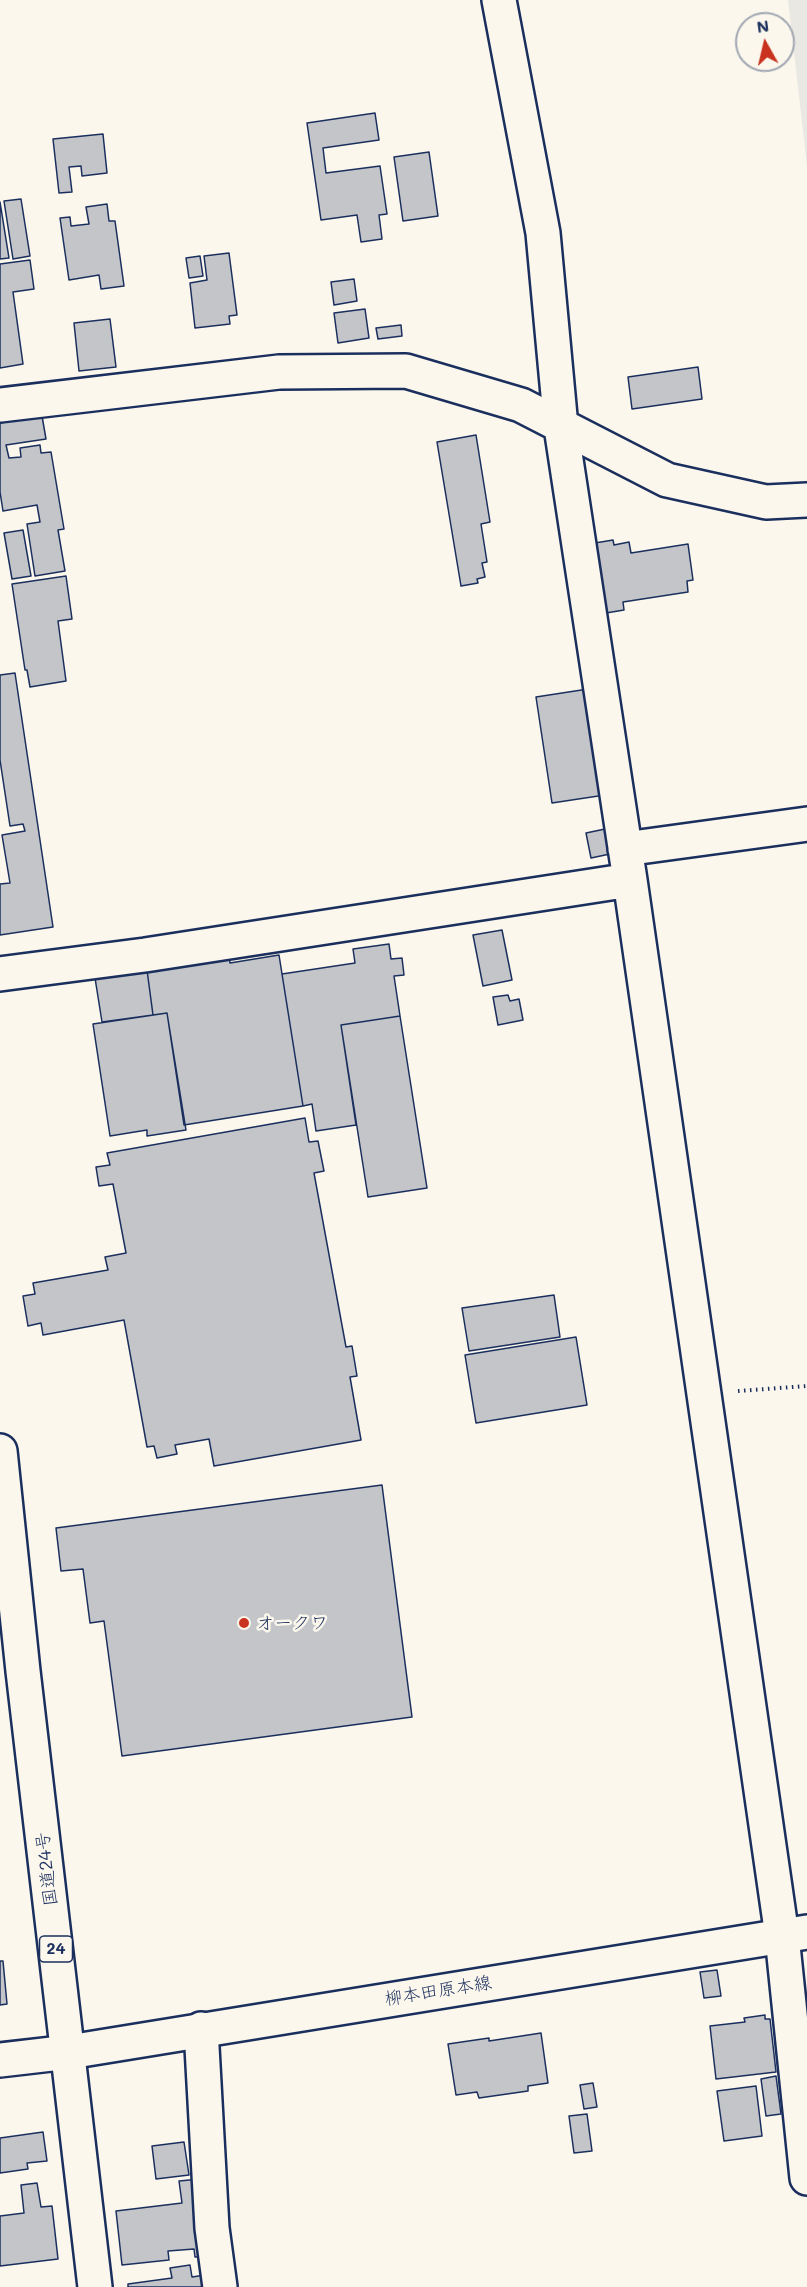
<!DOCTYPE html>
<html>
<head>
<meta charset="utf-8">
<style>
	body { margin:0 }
	#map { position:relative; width:807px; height:2287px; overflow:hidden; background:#fbf7ec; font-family:Mali,sans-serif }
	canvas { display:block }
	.north { position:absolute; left:735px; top:12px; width:60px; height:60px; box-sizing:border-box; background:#fbf7ec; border:2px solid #a1a7b3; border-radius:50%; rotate:352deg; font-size:16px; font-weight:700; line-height:24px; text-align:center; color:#1b2f5e }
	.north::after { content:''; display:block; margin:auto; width:21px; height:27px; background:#c8321e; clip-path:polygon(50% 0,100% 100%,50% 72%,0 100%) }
</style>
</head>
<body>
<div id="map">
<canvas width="807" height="2287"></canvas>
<div class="north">N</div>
</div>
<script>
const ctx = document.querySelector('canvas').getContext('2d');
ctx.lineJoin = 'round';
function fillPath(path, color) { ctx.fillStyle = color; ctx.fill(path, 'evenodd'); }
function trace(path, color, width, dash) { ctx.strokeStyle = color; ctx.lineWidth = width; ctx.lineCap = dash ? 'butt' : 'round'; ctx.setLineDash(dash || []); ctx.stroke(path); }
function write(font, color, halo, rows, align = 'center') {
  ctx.font = font + ' Mali,"Klee One",sans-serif'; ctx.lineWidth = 5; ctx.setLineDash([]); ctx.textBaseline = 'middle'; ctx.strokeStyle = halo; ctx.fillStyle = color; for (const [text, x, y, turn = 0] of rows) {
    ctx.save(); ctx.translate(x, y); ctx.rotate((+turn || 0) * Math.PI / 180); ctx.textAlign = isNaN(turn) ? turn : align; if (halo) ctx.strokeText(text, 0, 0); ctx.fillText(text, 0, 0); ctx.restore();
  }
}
const built = new Path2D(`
	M788,0H807V166Z`);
const building = new Path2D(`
	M375,113L379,140L323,148L326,173L380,166L387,214L379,215L382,239L361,242L357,215L321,220L307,123Z
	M103,134L107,173L82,176L81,166L69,167L72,192L59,193L53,139Z
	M429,152L438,216L403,221L394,157Z
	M21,199L30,256L13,259L4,201Z
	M0,202L9,258L0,259Z
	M107,204L109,221H115L124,286L101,289L99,275L69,280L60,218L70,217L71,226L89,224L86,207Z
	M229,253L237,315L229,316L230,324L195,328L190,283L207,280L204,256Z
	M200,256L203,276L189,278L186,258Z
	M30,260L34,289L13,292L23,364L0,368V264Z
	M354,279L357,301L334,305L331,282Z
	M365,309L369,338L338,343L334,313Z
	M110,319L116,367L79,371L74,323Z
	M401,325L402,336L378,339L376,328Z
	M698,367L702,399L632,409L628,377Z
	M42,416L46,439L6,445L9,458L21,457L20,448L40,445L41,453L51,452L64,529L58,530L65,571L35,576L27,524L40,522L37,505L3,511L0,492V423Z
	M476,435L490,522L481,524L487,562L482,563L485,577L477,579L478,583L461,586L437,442Z
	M23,530L31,576L12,579L4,533Z
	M613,540L614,545L629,542L631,553L688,544L693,580L687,581L688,592L623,602L624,610L600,614L589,544Z
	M66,576L72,619L58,621L66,681L30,687L27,670H25L12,584Z
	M15,673L53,927L0,935V884L10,883L2,835L25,831L23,824L10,826L0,760V675Z
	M588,689L605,795L552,803L536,697Z
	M605,829L610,854L591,858L586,833Z
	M502,930L512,980L483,986L473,935Z
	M389,944L391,959L402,958L404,975L394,976L400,1016L341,1025L356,1125L316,1131L312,1104L303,1106L282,974L355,963L353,949Z
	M279,955L303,1106L184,1125L167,1013L153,1015L147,970L229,957L230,963Z
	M147,970L153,1015L102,1022L95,978Z
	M508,995L510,1001L519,999L523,1020L498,1025L493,997Z
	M167,1013L186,1130L147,1136V1130L110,1136L93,1024Z
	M400,1016L427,1188L368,1197L341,1025Z
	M305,1118L309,1142L318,1141L324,1171L314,1173L346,1347L352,1346L357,1376L350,1377L361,1440L214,1466L209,1439L175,1445L177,1454L157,1458L154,1446L147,1447L124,1320L43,1335L41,1323L28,1326L23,1296L35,1294L33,1283L108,1270L105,1257L126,1253L113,1184L99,1186L96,1167L110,1165L107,1153Z
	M554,1295L560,1337L469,1351L462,1308Z
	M576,1337L587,1405L476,1423L465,1355Z
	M382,1485L412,1717L122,1756L104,1621L90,1623L83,1569L61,1571L56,1528Z
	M0,1961H3L7,2004L0,2005Z
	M717,1970L721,1996L704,1998L700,1972Z
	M765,2015V2019H770L776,2072L716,2079L710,2026L745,2022L744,2018Z
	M541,2033L548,2083L528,2086V2091L479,2098L477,2092L456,2095L448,2044L489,2038V2041Z
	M776,2076L781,2114L766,2116L761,2079Z
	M593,2083L597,2107L584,2109L580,2085Z
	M756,2086L762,2136L724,2141L717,2091Z
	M587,2114L592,2151L574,2153L569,2116Z
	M43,2132L47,2161L27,2163L28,2169L0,2173V2138Z
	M184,2142L189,2175L156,2179L152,2146Z
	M200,2179L209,2256L195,2257L194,2249L168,2251L169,2260L122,2265L116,2211L182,2203L179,2181Z
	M37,2183L41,2207L52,2206L58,2259L0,2266V2216L24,2213L21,2185Z
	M190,2265L192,2277L205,2275L207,2287H128V2284L172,2278L170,2268Z`);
const path = new Path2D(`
	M738,1391L807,1386`);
const minor = new Path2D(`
	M499,0L543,233L561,427L630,880L782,1936L807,2178
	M0,405L279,372L406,371L521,405L667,480L766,502L807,500
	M625,849L807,824
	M0,974L145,955L630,880
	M201,2029L212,2228L220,2287
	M0,2060L69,2052`);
const major = new Path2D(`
	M69,2052L807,1932`);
const highway = new Path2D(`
	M0,1451L23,1671L95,2287`);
const markers = [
	[244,1623,6,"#c8321e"]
];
const shields = [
	[56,1949,33]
];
const shieldNames = [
	["24",56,1949]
];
const poiNames = [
	["オークワ",256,1623]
];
const streetNames = [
	["国道24号",47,1869,-97],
	["柳本田原本線",438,1991,-9]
];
fillPath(built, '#eae8e2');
fillPath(building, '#c3c5c9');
trace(building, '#1b2f5e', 1.5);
trace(minor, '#1b2f5e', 38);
trace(major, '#1b2f5e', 38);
trace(highway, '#1b2f5e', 38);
trace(path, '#1b2f5e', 4, [1.5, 4.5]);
trace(minor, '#fbf7ec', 33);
trace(major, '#fbf7ec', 33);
trace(highway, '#fbf7ec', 33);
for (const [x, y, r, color] of markers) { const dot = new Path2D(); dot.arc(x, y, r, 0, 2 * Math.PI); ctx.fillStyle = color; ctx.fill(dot); trace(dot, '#fbf7ec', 2); }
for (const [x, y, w] of shields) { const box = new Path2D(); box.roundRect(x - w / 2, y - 13, w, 26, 4.5); ctx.fillStyle = '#fbf7ec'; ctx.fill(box); trace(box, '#1b2f5e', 1.5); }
write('bold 16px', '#1b2f5e', null, shieldNames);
write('18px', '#1b2f5e', '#fbf7ec', poiNames, 'left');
write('18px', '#1b2f5e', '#fbf7ec', streetNames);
</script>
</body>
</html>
